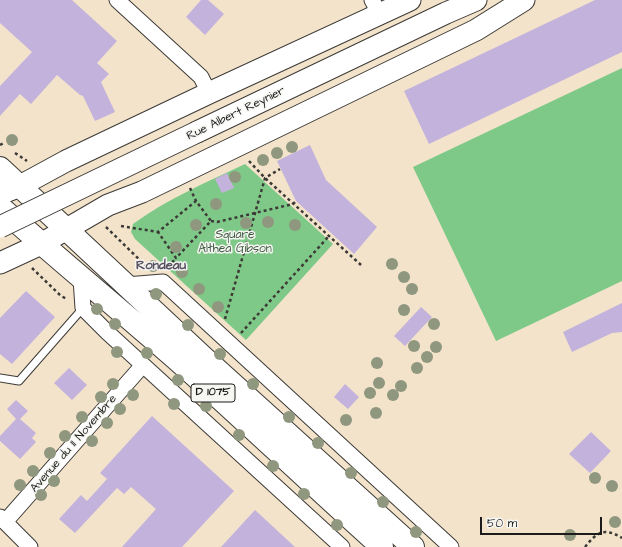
<!DOCTYPE html>
<html>
<head>
<meta charset="utf-8">
<style>
	body { margin:0 }
	#map { position:relative; width:622px; height:547px; overflow:hidden; background:#f3e3cb; font-family:"Architects Daughter",sans-serif }
	canvas { display:block }
	.scale { position:absolute; left:480px; top:517px; width:122px; height:18px; box-sizing:border-box; border:2px solid #1c1c1c; border-top:0; padding-left:5px; font-size:12px; line-height:14px; white-space:nowrap; color:#1c1c1c; -webkit-text-stroke:3px #f6f6f2; paint-order:stroke }
</style>
</head>
<body>
<div id="map">
<canvas width="622" height="547"></canvas>
<div class="scale">50 m</div>
</div>
<script>
const ctx = document.querySelector('canvas').getContext('2d');
ctx.lineJoin = 'round';
function fillPath(path, color) { ctx.fillStyle = color; ctx.fill(path, 'evenodd'); }
function trace(path, color, width, dash) { ctx.strokeStyle = color; ctx.lineWidth = width; ctx.lineCap = dash ? 'butt' : 'round'; ctx.setLineDash(dash || []); ctx.stroke(path); }
function write(font, color, halo, rows, align = 'center') {
  ctx.font = font + ' "Architects Daughter",sans-serif'; ctx.lineWidth = 3; ctx.setLineDash([]); ctx.textBaseline = 'middle'; ctx.strokeStyle = halo; ctx.fillStyle = color; for (const [text, x, y, turn = 0] of rows) {
    ctx.save(); ctx.translate(x, y); ctx.rotate((+turn || 0) * Math.PI / 180); ctx.textAlign = isNaN(turn) ? turn : align; if (halo) ctx.strokeText(text, 0, 0); ctx.fillText(text, 0, 0); ctx.restore();
  }
}
const green = new Path2D(`
	M622,68V281L496,341L413,167Z
	M245,164L333,244L246,340L135,239L131,232L133,224C167,199 207,182 245,164Z`);
const building = new Path2D(`
	M0,0H72L117,41L97,63L109,74L101,82L115,112L95,121L83,96L80,95L57,75L31,104L20,94L0,116V86L32,52L0,23Z
	M201,0H208L224,14L205,35L186,17Z
	M595,0H622V52L429,144L404,91Z
	M310,145L326,180L377,227L354,254L296,201L277,161Z
	M227,173L234,188L222,193L215,179Z
	M26,291L55,317L12,364L0,354V318Z
	M622,303V332L612,333L572,352L563,332Z
	M421,307L432,317L405,346L394,336Z
	M69,368L87,385L72,400L54,383Z
	M345,384L359,397L348,409L334,397Z
	M16,400L28,411L20,419L36,433L32,438L36,442L20,459L0,441V436L16,419L7,409Z
	M152,416L234,491L182,547H122L156,509L131,487L124,494L117,488L75,533L59,519L81,495L87,501L107,479L100,473Z
	M591,432L611,451L590,473L569,454Z
	M255,510L295,547H221Z`);
const path = new Path2D(`
	M0,145L4,143
	M15,153L27,161
	M249,161L265,178L361,265
	M190,188L196,201
	M211,221L217,222L293,204L296,201
	M121,226L158,232L196,201L211,221L176,258L158,232
	M106,227L148,268
	M168,267L176,258
	M32,268L61,296L67,299
	M225,319L265,178L280,169
	M241,333L329,236
	M585,547C597,532 604,527 622,538`);
const lane = new Path2D(`
	M0,378L19,381L83,308`);
const street = new Path2D(`
	M117,0L201,77L209,93
	M372,0L380,15
	M81,279L83,308L107,332L342,547
	M126,285L163,282L451,547
	M0,517L30,547
	M5,522L143,365`);
const secondary = new Path2D(`
	M197,132L446,13L476,0
	M0,194L20,186L66,161L209,93L410,0
	M0,263L41,244L108,205L142,192L476,30L524,0`);
const primary = new Path2D(`
	M0,168L66,229L204,358L413,547
	M0,207C60,261 123,312 183,365C250,425 315,487 382,547`);
const secondaryBridge = new Path2D(`
	M0,227L197,132`);
const trees = [
	[12,140],
	[292,147],
	[277,153],
	[263,160],
	[235,177],
	[216,204],
	[268,222],
	[246,223],
	[196,225],
	[295,225],
	[176,247],
	[392,264],
	[153,266],
	[182,272],
	[404,277],
	[199,289],
	[412,289],
	[156,294],
	[218,307],
	[97,309],
	[404,310],
	[115,324],
	[434,324],
	[188,325],
	[414,346],
	[436,347],
	[117,352],
	[147,353],
	[220,354],
	[427,357],
	[377,363],
	[417,368],
	[178,380],
	[379,383],
	[113,384],
	[253,384],
	[401,386],
	[370,393],
	[133,395],
	[393,395],
	[101,397],
	[174,404],
	[206,406],
	[120,409],
	[376,413],
	[82,417],
	[289,417],
	[346,420],
	[107,423],
	[239,435],
	[65,436],
	[92,441],
	[318,443],
	[50,453],
	[273,466],
	[33,471],
	[351,473],
	[595,478],
	[54,481],
	[20,485],
	[612,486],
	[304,494],
	[41,495],
	[383,502],
	[615,522],
	[337,525],
	[416,532],
	[570,535]
];
const shields = [
	[213,393,44]
];
const shieldNames = [
	["D 1075",213,393]
];
const streetNames = [
	["Rue Albert Reynier",236,114,-26],
	["Avenue du 11 Novembre",74,444,-49]
];
const parkNames = [
	["Square",235,235],
	["Althea Gibson",235,249]
];
const neighbourhoodNames = [
	["Rondeau",161,266]
];
fillPath(green, '#7ec987');
fillPath(building, '#c3b2dc');
trace(lane, '#3c3a36', 9);
trace(street, '#3c3a36', 17);
trace(secondary, '#3c3a36', 23);
trace(primary, '#3c3a36', 24);
trace(path, '#3c3a36', 2.5, [3, 3]);
trace(lane, '#fff', 7);
trace(street, '#fff', 15);
trace(secondary, '#fff', 21);
trace(primary, '#fff', 22);
trace(secondaryBridge, '#3c3a36', 23, []);
trace(secondaryBridge, '#fff', 21);
ctx.fillStyle = '#8f977f';
for (const [x, y] of trees) { ctx.beginPath(); ctx.arc(x, y, 6, 0, 2 * Math.PI); ctx.fill(); }
for (const [x, y, w] of shields) { const box = new Path2D(); box.roundRect(x - w / 2, y - 9, w, 18, 3); ctx.fillStyle = '#f6f6f2'; ctx.fill(box); trace(box, '#1c1c1c', 1); }
write('bold 11px', '#1c1c1c', null, shieldNames);
write('12px', '#1c1c1c', '#f6f6f2', streetNames);
write('12px', '#3e5941', '#f6f6f2', parkNames);
write('bold 13px', '#56505f', '#f6f6f2', neighbourhoodNames);
</script>
</body>
</html>
